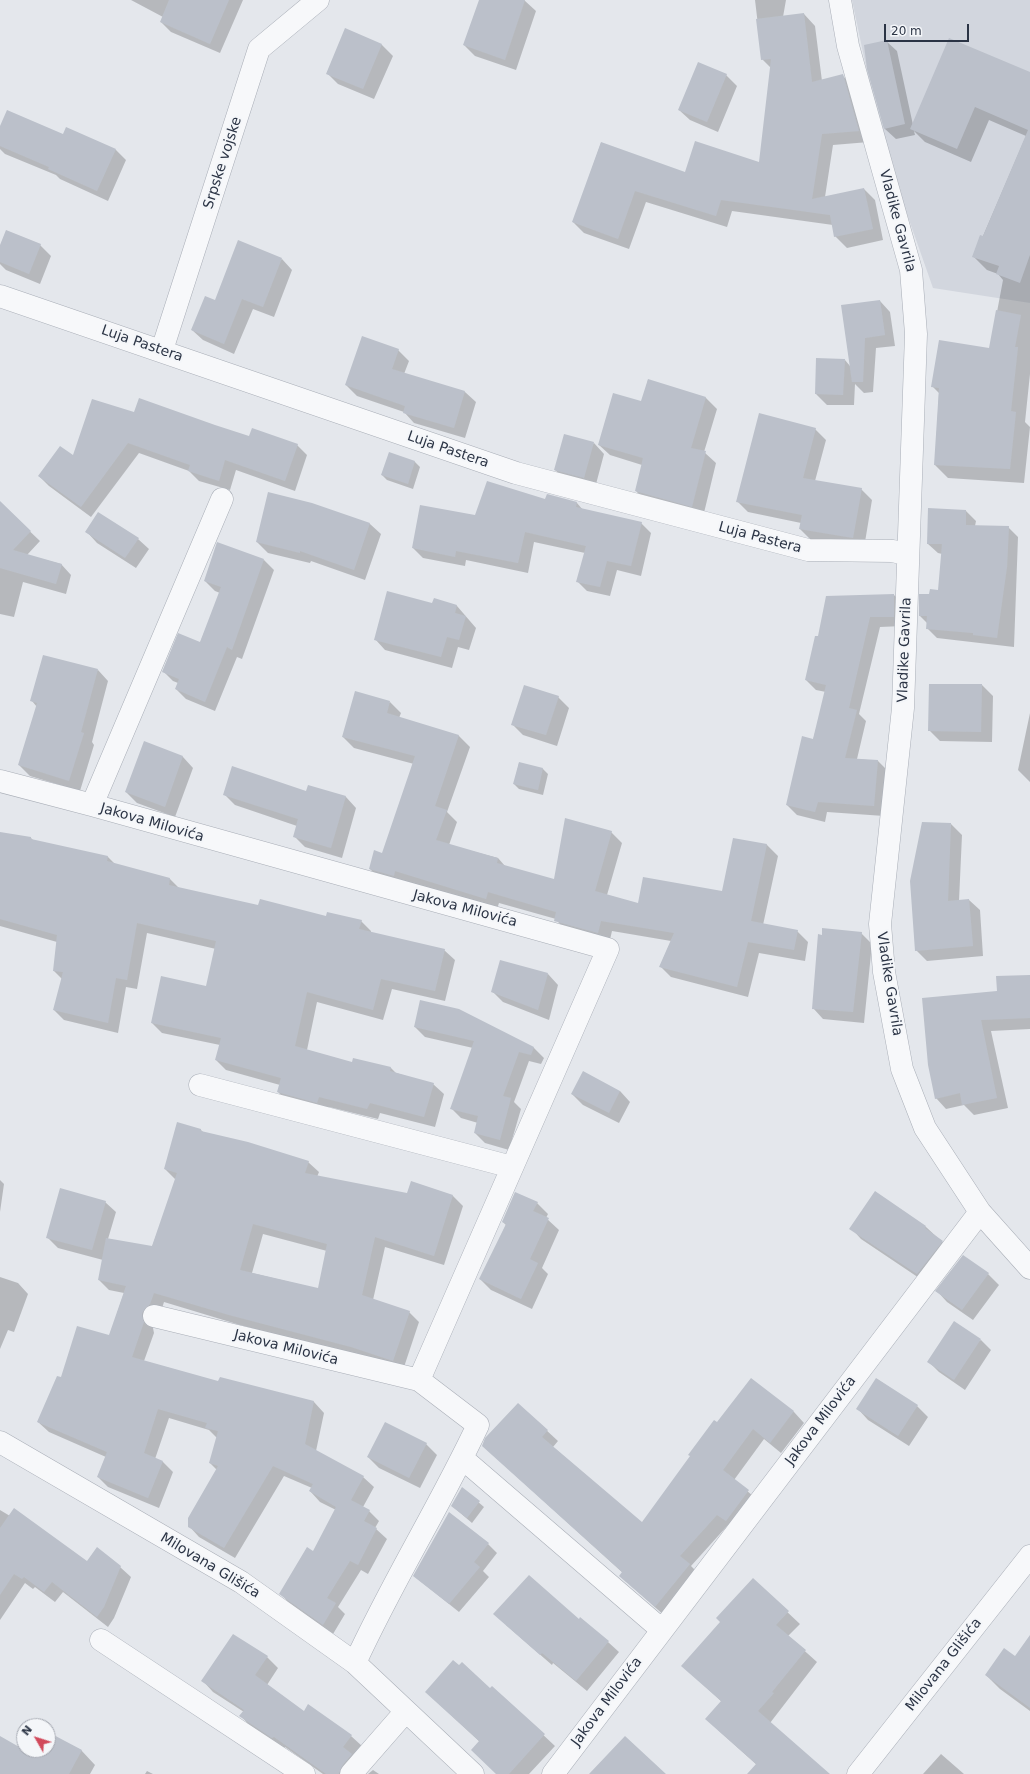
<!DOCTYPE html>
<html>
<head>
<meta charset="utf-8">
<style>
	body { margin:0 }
	#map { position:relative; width:1030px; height:1774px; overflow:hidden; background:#e4e7ec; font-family:"DejaVu Sans",sans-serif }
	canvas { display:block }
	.north { position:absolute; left:16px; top:1718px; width:40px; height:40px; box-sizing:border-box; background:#f4f6f9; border:1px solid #a4a8b1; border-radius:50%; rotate:309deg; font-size:11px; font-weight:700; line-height:16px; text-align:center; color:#2b3445 }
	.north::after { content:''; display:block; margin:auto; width:14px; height:18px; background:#d1495b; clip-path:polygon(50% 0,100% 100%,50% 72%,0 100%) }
	.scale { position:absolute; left:884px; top:24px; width:85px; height:18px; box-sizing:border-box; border:2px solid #2b3445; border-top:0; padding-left:5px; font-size:12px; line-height:14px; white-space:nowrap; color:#2b3445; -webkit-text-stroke:3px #f4f6f9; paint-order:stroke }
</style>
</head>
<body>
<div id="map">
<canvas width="1030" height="1774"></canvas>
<div class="north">N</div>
<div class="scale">20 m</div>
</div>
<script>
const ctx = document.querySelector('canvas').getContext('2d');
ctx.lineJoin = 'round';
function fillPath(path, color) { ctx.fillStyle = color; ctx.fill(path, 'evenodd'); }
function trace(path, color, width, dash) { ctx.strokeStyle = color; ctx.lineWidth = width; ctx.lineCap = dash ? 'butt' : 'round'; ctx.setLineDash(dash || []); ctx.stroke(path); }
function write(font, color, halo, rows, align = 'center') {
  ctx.font = font + ' "DejaVu Sans",sans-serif'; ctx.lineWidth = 4; ctx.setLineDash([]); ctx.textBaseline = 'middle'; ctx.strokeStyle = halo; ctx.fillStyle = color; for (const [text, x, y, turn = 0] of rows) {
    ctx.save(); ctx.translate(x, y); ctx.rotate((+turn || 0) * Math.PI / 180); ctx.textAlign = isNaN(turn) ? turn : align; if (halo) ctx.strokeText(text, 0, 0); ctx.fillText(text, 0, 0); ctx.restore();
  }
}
const built = new Path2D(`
	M852,0H1030V303L933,288L882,143Z`);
const shadow = new Path2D(`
	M131,0H243L220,53L171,32L161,22L163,17Z
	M480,0H524L536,11L516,70L475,56L464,45Z
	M755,0H786L783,17L804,14L815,26L822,81L843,76L854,87L869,142L833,145L825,197L864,189L875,200L883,240L847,248L835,236L833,225L732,211L727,227L646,202L629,249L584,233L573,222L601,143L685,173L760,163L771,68L762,59Z
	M345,30L382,45L393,56L374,99L338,84L327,73Z
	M886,41L897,51L913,125L1030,74V374L1025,422L1030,427L1024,483L948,478L935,465L939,393L932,386L990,349L1003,280L998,274L987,270L974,257L1026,136L989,120L971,162L925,142L914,131L915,135L896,139L885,129Z
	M726,75L737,86L718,132L690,120L679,110Z
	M0,128L64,135L116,150L126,160L108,201L60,179L56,175L5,154L0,149Z
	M40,245L51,256L40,284L6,270L0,264V247Z
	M282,259L292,270L274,317L253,309L234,354L203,340L192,330L215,301Z
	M880,301L890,312L895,346L876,348L873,392L864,393L855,384L854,405H827L816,394L845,360L850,366Z
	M398,350L409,361L404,374L465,392L476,402L465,438L414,423L404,412L357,396L346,385Z
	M648,380L706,398L717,409L704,452L716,463L703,517L646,502L636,491L642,465L610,455L599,445L642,402Z
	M134,414L215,426L250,437L297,445L307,455L295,491L236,470L230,490L199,481L189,471L139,453L91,517L49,486L39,476L74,457Z
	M815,429L826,440L815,481L861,489L872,500L864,548L811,540L800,529L801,523L748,512L737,501Z
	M594,443L604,454L595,488L566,480L555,470Z
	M389,454L415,462L420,467L413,489L387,480L382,475Z
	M546,500L577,503L583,510L641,523L651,533L641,576L617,570L610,596L587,591L577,581L585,553L534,542L528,573L466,560L465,566L423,558L413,548L476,516Z
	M0,503L40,541L27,555L61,564L71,575L66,594L23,582L14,617L0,614Z
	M312,504L370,524L381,534L365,580L311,561L310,563L268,553L257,542Z
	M966,511L976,521L975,526L1008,527L1018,537L1014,647L937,638L927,628L928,624L920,616L930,595L939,591L942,554L938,553L928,544Z
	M87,532L138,539L149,549L136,568L97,543Z
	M264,560L274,570L242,659L237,657L215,711L186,699L176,689L178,683L173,681L163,671L200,643L220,593L215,591L205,581Z
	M894,595L904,605L903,626L880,627L859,714L866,721L857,759L878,761L888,771L884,816L827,812L825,822L797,815L787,805L813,740L826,692L816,690L806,680L819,638L827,597Z
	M433,604L457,606L476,628L469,650L458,647L452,668L385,650L375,639Z
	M98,670L108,681L92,742L94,745L80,791L30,776L19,765L37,707L32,701Z
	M982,685L993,696L992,742L940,741L929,730Z
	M558,697L569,708L557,746L523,735L513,725Z
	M390,702L401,713L399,718L459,736L470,747L447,812L457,822L449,845L498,858L505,866L554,880L611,832L622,843L607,895L639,904L723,892L734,839L767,845L778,856L763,925L797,931L808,942L805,961L759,953L748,997L671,977L660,966L671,941L612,931L609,944L566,932L556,919L499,903L497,909L381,880L370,869L383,854L414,764L354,748L343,737Z
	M1030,713V782L1018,770Z
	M144,743L183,757L193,768L175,817L137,803L126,792Z
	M519,763L543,769L548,774L543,795L519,789L514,784Z
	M307,792L346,797L356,808L342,858L305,847L294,836L297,826L235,805L224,794Z
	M951,824L962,835L959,901L969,900L980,910L983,956L927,961L916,950Z
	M0,833L31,838L34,841L108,857L115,864L170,879L179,888L259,906L327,917L361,921L371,931V933L444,950L455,960L445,1001L392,989L383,1020L317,1002L307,1050L353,1063L391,1068L396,1073L433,1084L444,1094L435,1127L380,1113L378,1119L329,1107L327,1113L288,1102L278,1092L280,1085L226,1070L216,1060L220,1045L162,1033L152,1023L207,987L216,949L147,933L137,989L126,987L118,1033L64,1020L54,1010L62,979L54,971L57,942L0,926Z
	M861,933L872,944L864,1023L823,1019L813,1008Z
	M548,974L558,985L549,1020L503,1002L492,991Z
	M1030,976V1029L991,1031L1008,1108L974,1115L964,1105L946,1109L936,1098L929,1065L998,992Z
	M459,1010L534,1048L544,1058L541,1064L529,1061L514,1102L521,1109L509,1150L485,1143L475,1133L478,1123L461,1118L451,1108L473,1048L425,1037L415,1027Z
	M620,1091L630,1102L619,1123L583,1105L572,1094Z
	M201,1130L204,1133L308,1162L319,1172L317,1177L408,1194L453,1196L463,1206L444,1265L385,1247L373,1300L409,1312L419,1322L403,1370L362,1357L240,1325L164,1302L160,1315L152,1323L154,1333L144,1361L219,1382L220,1378L314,1402L324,1413L316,1451L363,1477L374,1487L363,1507L369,1511L379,1521L375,1528L387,1539L368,1574L361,1570L338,1607L345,1614L333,1634L290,1604L280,1593L314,1552L336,1510L320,1502L310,1491L312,1488L284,1476L235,1558L199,1537L189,1526L217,1470L210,1463L217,1438L209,1430L169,1418L155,1459L163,1462L173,1472L159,1508L108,1487L98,1477L106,1457L49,1432L38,1422L61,1379L109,1337L124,1293L109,1290L99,1280L103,1260L58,1248L47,1237L105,1202L116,1212L108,1239L152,1247L176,1180L165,1169ZM263,1234L327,1251L319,1289L252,1273Z
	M0,1180L4,1184L0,1212Z
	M537,1203L548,1214L546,1218L559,1230L542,1268L548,1274L532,1309L491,1290L480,1279L506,1225L503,1222Z
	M926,1227L953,1252L928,1284L861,1239L851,1228Z
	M988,1274L999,1285L973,1320L947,1302L937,1291Z
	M0,1277L18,1283L28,1294L14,1332L8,1330L0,1349Z
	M981,1340L991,1350L965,1390L939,1372L929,1362Z
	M877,1379L917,1406L928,1417L909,1446L868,1420L858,1409Z
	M751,1380L794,1412L804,1423L781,1453L764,1439L734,1480L759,1501L737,1531L728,1525L691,1566L700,1575L666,1617L620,1576L623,1573L483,1446L518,1404L558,1441L553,1447L642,1523Z
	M426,1444L437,1455L420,1488L379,1468L368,1457Z
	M462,1488L484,1507L472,1523L452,1506Z
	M0,1510L87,1562L120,1567L131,1577L114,1618L108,1627L63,1592L55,1602L35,1587L33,1589L25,1583L0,1620Z
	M488,1544L497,1553L483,1571L489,1577L459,1612L414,1576Z
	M753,1580L800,1624L788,1636L817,1662L770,1723L827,1774H749L757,1765L718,1730L722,1702L683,1666L721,1622Z
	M579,1620L608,1642L619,1652L587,1691L553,1663L552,1665L506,1625Z
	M1030,1637V1711L1000,1689L986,1675L1015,1657Z
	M267,1657L278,1668L267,1685L304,1712L351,1736L362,1746L356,1774H323L285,1747L284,1748L251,1727L241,1716L244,1712L213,1692L203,1681Z
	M492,1687L555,1746L529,1774H497L480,1742L426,1692L490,1689Z
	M48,1733L81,1750L95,1765L90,1774H0V1737L21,1749L24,1743V1750H48Z
	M941,1754L964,1774H923Z
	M373,1770L379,1774H368Z
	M147,1771L153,1774H145Z`);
const building = new Path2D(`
	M169,0H229L210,44L160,22Z
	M479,0H525L505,60L463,45Z
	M804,13L812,82L843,74L859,131L822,134L812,199L864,188L873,229L834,237L830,215L721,200L716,216L635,191L618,239L572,222L601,142L685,172L695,141L759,162L771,59L761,60L756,19Z
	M345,28L382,44L363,89L326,74Z
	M949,38L1030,72V255L1020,283L996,274L999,266L972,257L980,235L983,236L1028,130L975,107L957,149L910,129Z
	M887,40L905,124L884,129L867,69L864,45Z
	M698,62L727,74L707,122L678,110Z
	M7,110L63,134L66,127L116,149L97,191L48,169L49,167L0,146V126Z
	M6,230L41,244L29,274L0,262V245Z
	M238,240L282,258L263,307L242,299L224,344L191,330L205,296L215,300Z
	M880,300L885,335L865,338L863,382H852L841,305Z
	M996,310L1021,315L1015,347H1018L1011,411L1016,412L1010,469L934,465L939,388L931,387L939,340L989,348Z
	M362,336L399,349L392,369L465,391L454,428L403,413L405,406L345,385Z
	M816,358L845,359L843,395L815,394Z
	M648,379L706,397L691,448L706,451L692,507L635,491L643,458L598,445L613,393L641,401Z
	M139,398L215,425L249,436L252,428L298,444L285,481L225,460L219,481L188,471L190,465L128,443L81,507L38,476L60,446L73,455L92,399L134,412Z
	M759,413L816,428L803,478L862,488L853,538L799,529L802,515L736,502Z
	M564,434L594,442L584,478L554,470Z
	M389,452L415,461L408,484L381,475Z
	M487,481L545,499L547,494L577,502L576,507L642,522L631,566L607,561L600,587L576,582L586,546L525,532L518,563L456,551L455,557L412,548L420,505L475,515Z
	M268,492L312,503L370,523L354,570L300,551V553L256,542Z
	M0,501L31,531L13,550L62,564L56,584L0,568Z
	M928,508L966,510V525L1009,526L1007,567L997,638L973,635V633L926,629L927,616H919V594H929L930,589L938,590L942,544H927Z
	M98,512L139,538L125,558L85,532Z
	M217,542L264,559L232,650L227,647L205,702L175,689L179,679L162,672L178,633L200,642L221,587L204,581Z
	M387,591L432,603L434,598L457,605L455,613L466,616L459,640L447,637L441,657L374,640Z
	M894,594V617H870L849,708L857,710L845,758L878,760L874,806L818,802L815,812L786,805L802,736L813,739L826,685L805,680L815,636H818L826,596Z
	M43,655L98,669L81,732L84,733L69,781L18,765L37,703L30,701Z
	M929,684H982L981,732L928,731Z
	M524,685L559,696L546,735L511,725Z
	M355,691L390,701L387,713L459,735L435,806L447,810L436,840L498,858L497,863L554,879L565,818L612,831L595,891L638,903L643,877L722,891L733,838L767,844L751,921L798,930L794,950L748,942L737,987L659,967L674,933L601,921L598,933L554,921L556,912L488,892L486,899L395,871L394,876L369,869L374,850L382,853L415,756L342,737Z
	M144,741L183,756L165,807L125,792Z
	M519,762L543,768L538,790L513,784Z
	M232,766L306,791L308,785L346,796L331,848L293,837L298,819L223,795Z
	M922,822L951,823L948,901L969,899L973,946L915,951L910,881Z
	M0,832L31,837V839L108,856L107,861L170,878L169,885L258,905L260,899L326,916L327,912L362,920L359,929L445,949L435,991L381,979L373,1010L307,992L295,1046L352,1062L353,1058L391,1067L390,1071L434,1083L424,1117L370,1103L367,1109L319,1097L317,1103L277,1092L281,1078L215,1060L221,1038L151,1023L161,976L206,986L216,941L137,923L127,980L116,978L108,1023L53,1010L63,972L53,971L57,935L0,919Z
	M822,928L862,932L853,1012L812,1009L818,934L822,935Z
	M500,960L548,973L538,1010L491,992Z
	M1030,975V1018L981,1020L997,1098L962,1105L960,1093L935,1099L928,1065L922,998L997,991L996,976Z
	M420,1000L459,1009L534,1047L531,1055L519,1052L503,1096L511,1098L500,1140L474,1133L478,1116L450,1109L474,1041L414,1027Z
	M583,1071L620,1091L609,1113L571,1094Z
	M177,1122L201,1129V1131L248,1142L309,1161L305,1173L407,1193L411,1181L453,1195L434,1256L375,1237L362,1295L410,1311L393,1361L351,1347L229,1315L154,1293L150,1304L142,1313L144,1322L132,1357L218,1381L220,1377L314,1401L305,1444L364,1476L351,1500L370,1510L364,1521L377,1528L358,1565L350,1561L327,1598L336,1603L323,1625L279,1594L307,1547L313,1551L336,1507L309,1491L313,1484L273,1466L224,1548L188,1527V1518L218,1466L209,1463L218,1431L205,1428L207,1423L158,1409L144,1453L163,1461L148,1498L97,1477L107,1452L37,1422L57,1376L61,1377L77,1326L109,1335L126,1286L98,1280L106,1238L152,1246L177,1173L164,1169ZM253,1224L327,1244L318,1288L240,1270Z
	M60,1188L106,1201L92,1250L46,1238Z
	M875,1191L926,1226L925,1228L943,1241L917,1274L849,1229Z
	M515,1192L538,1202L533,1211L549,1218L530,1259L538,1263L521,1299L479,1279L506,1224L502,1222Z
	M963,1255L989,1273L962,1310L935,1291Z
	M954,1321L981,1339L954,1380L927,1362Z
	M751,1378L794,1411L770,1443L753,1429L723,1470L749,1490L726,1521L717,1515L680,1556L690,1564L655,1607L619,1576L622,1572L482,1446L485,1438L518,1403L548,1430L542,1437L642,1522L690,1456L688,1455L714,1420L717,1422Z
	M876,1378L918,1405L898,1436L856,1409Z
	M385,1422L427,1443L409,1478L367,1457Z
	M462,1487L480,1501L467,1518L451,1506Z
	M14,1508L87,1561L97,1547L121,1566L104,1607L97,1617L52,1582L44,1592L24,1577L22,1579L14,1574L0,1595V1528Z
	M449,1512L489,1543L474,1562L480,1567L449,1604L413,1576Z
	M529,1575L579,1619L580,1617L609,1641L576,1681L542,1653L540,1655L493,1614Z
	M753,1578L789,1611L776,1625L806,1650L772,1692L774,1693L758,1711L830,1774H747L756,1764L705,1719L721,1701L681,1666L720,1622L716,1618Z
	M233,1634L268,1656L255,1675L304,1711L308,1704L352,1735L343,1747L352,1754L342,1766L339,1774H326L274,1737L272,1738L239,1716L244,1710L201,1681Z
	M1030,1635V1708L985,1675L1004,1648L1015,1656Z
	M453,1660L459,1665L462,1662L490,1688L492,1686L545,1734L509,1774H496L471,1750L479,1741L425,1692Z
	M48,1732L82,1750L69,1774H0V1736L21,1748L24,1741V1750H48Z
	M625,1736L666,1774H589Z`);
const minor = new Path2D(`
	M840,0L848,46L911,270L916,334L903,708L880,924L884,972L902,1069L925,1128L980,1212L1030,1268
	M0,296L516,473L808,550L893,551L908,555
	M162,350L259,49L318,0
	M0,781L92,805L608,949L419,1380L478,1425C440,1506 392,1582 355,1663
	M92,805L222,499
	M200,1085L512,1167
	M154,1316L419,1380
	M0,1442L241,1582L355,1663L473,1774
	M462,1458L662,1630
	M101,1640L304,1774
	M351,1774L406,1711
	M553,1774L980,1212
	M858,1774L1030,1556`);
const streetNames = [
	["Srpske vojske",223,163,-72],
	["Vladike Gavrila",897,221,75],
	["Luja Pastera",142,344,19],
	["Luja Pastera",448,450,19],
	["Luja Pastera",760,538,15],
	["Vladike Gavrila",905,650,-88],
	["Jakova Milovića",152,823,16],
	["Jakova Milovića",465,909,15],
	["Vladike Gavrila",889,984,81],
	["Jakova Milovića",286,1348,14],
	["Jakova Milovića",821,1421,-53],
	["Milovana Glišića",210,1566,31],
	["Milovana Glišića",944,1665,-52],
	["Jakova Milovića",607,1702,-53]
];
fillPath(built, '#d2d6de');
fillPath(shadow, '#0003');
fillPath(building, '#bbc0ca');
trace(minor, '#a9aeb7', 23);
trace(minor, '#f7f8fa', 22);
write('14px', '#2b3445', '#f4f6f9', streetNames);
</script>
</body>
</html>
